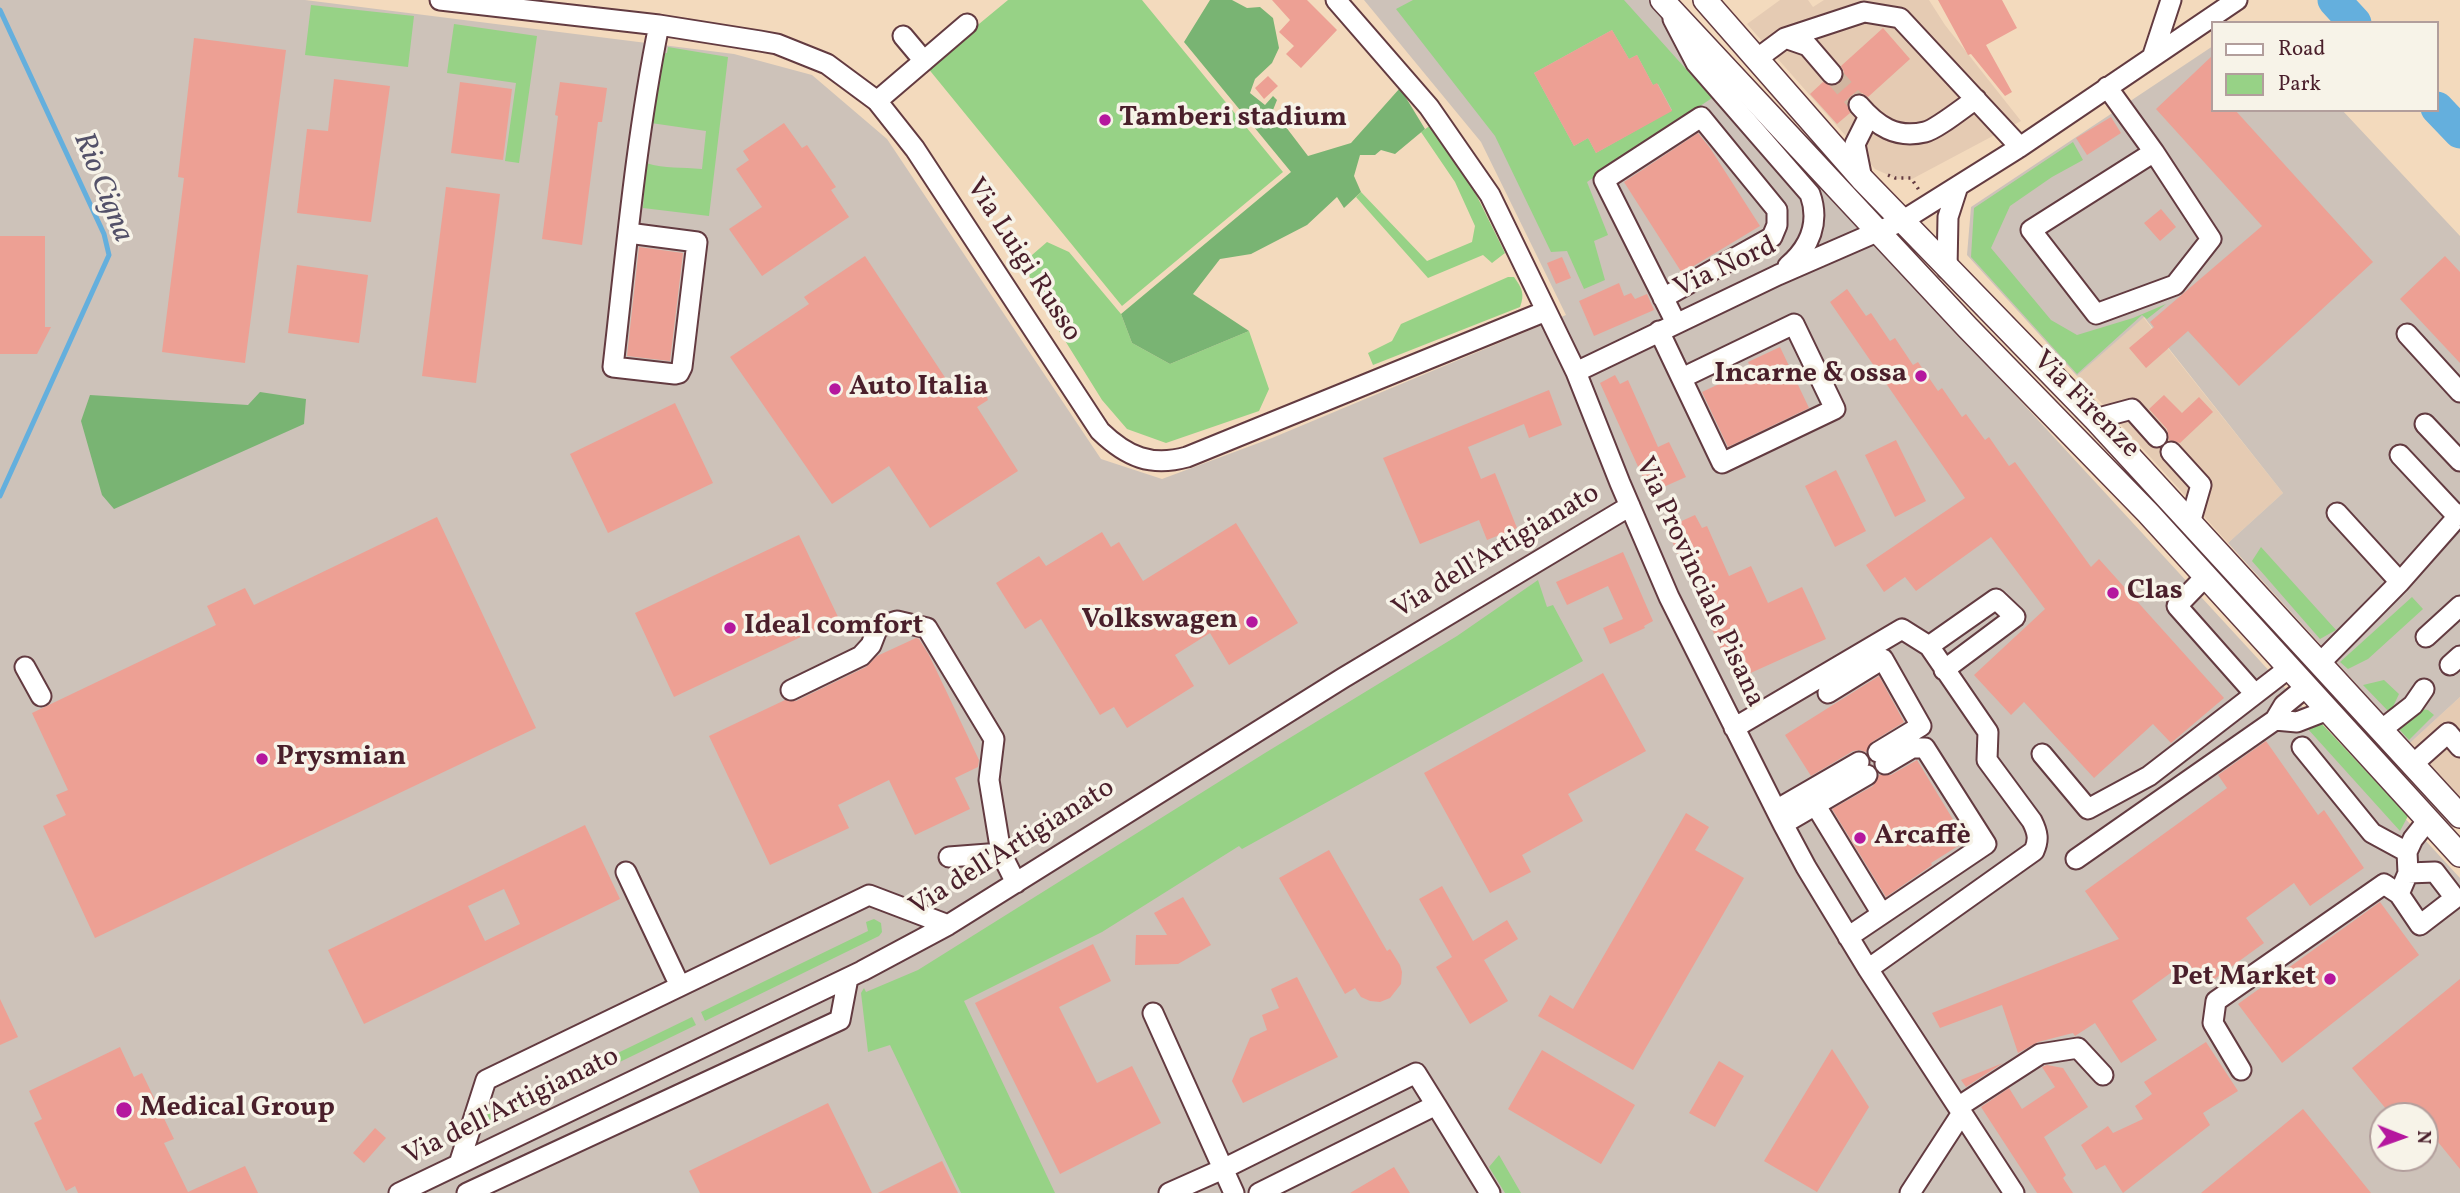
<!DOCTYPE html>
<html>
<head>
<meta charset="utf-8">
<style>
	body { margin:0 }
	#map { position:relative; width:2460px; height:1193px; overflow:hidden; background:#f3dabd; font-family:Vollkorn,serif }
	canvas { display:block }
	.legend { position:absolute; left:2211px; top:21px; width:228px; height:91px; box-sizing:border-box; background:#f7f3e8; border:2px solid #b29e9c; margin:0; padding:9px 12px; list-style:none; font-size:21px; color:#4a1f2b }
	.legend li { display:flex; align-items:center; gap:14px; height:35px }
	.legend b { width:35px; border:2px solid #b29e9c }
	.north { position:absolute; left:2369px; top:1102px; width:70px; height:70px; box-sizing:border-box; background:#f7f3e8; border:2px solid #b29e9c; border-radius:50%; rotate:91deg; font-size:19px; font-weight:700; line-height:28px; text-align:center; color:#4a1f2b }
	.north::after { content:''; display:block; margin:auto; width:24px; height:32px; background:#b5179e; clip-path:polygon(50% 0,100% 100%,50% 72%,0 100%) }
</style>
</head>
<body>
<div id="map">
<canvas width="2460" height="1193"></canvas>
<ul class="legend">
<li><b style="height:9px;background:#fff"></b>Road</li>
<li><b style="height:19px;background:#97d286"></b>Park</li>
</ul>
<div class="north">N</div>
</div>
<script>
const ctx = document.querySelector('canvas').getContext('2d');
ctx.lineJoin = 'round';
function fillPath(path, color) { ctx.fillStyle = color; ctx.fill(path, 'evenodd'); }
function trace(path, color, width, dash) { ctx.strokeStyle = color; ctx.lineWidth = width; ctx.lineCap = dash ? 'butt' : 'round'; ctx.setLineDash(dash || []); ctx.stroke(path); }
function write(font, color, halo, rows, align = 'center') {
  ctx.font = font + ' Vollkorn,serif'; ctx.lineWidth = 7; ctx.setLineDash([]); ctx.textBaseline = 'middle'; ctx.strokeStyle = halo; ctx.fillStyle = color; for (const [text, x, y, turn = 0] of rows) {
    ctx.save(); ctx.translate(x, y); ctx.rotate((+turn || 0) * Math.PI / 180); ctx.textAlign = isNaN(turn) ? turn : align; if (halo) ctx.strokeText(text, 0, 0); ctx.fillText(text, 0, 0); ctx.restore();
  }
}
const built = new Path2D(`
	M1780,0H1808L1813,7L1824,0H1929L1945,25L2021,121L1912,179H1897L1875,169L1747,24Z
	M2143,317L2283,493L2228,543L2077,376Z
	M2460,697V798L2410,743Z`);
const industrial = new Path2D(`
	M0,0H305L734,54L812,75L887,139L1101,459L1162,479L1272,438L1566,315L1481,142L1364,0H1651L2460,878V1193H0ZM2383,1116H2425V1158H2383Z
	M2213,46V110H2342L2460,236V697L2410,743L2228,543L2283,493L2144,317L2077,376L1967,255L1971,207Z`);
const green = new Path2D(`
	M1008,0H1142L1283,172L1122,306L927,67Z
	M1413,0H1624L1712,98L1587,182L1608,235L1594,241L1605,280L1584,289L1567,251L1551,252L1495,136L1396,9ZM1612,30L1629,59L1637,55L1653,85L1658,84L1672,110L1596,153L1588,138L1574,146L1534,73Z
	M311,5L414,16L408,67L305,55Z
	M454,24L537,36L519,163L505,161L516,83L447,73Z
	M668,47L728,57L709,216L643,208L646,163C666,169 681,167 702,169L706,131L651,123L660,54L667,53Z
	M1431,125L1466,174L1505,253L1492,263L1483,255L1428,278L1356,197L1361,192L1427,261L1472,242L1475,226L1455,182L1421,132Z
	M2073,142L2083,160L2052,177L2010,206L1991,248L2051,320L2077,335L2133,318L2166,304L2147,319L2142,315L2077,374L1971,257L1974,208Z
	M1047,242L1069,252L1121,314L1132,343L1170,364L1249,331L1269,389L1259,411L1166,443L1127,429L1102,400L1036,294L1029,275L1032,255Z
	M1508,277H1514C1522,288 1525,294 1520,307L1373,365L1368,353L1392,341L1401,324Z
	M2261,547L2336,630L2320,639L2252,561Z
	M1538,580L1547,607L1553,605L1583,661L1242,849L1239,846L1102,932L964,1001L1055,1193H961L890,1045L868,1052L861,993L864,988L866,992L918,970L1265,753L1457,636Z
	M2412,597L2423,609L2368,659L2348,669L2340,662Z
	M2384,680L2399,694L2390,713L2363,685Z
	M2422,709L2428,710L2434,715L2409,740L2398,728Z
	M2322,724L2408,816L2400,831L2307,728Z
	M874,919L881,923L882,932L879,936L705,1021L701,1012L868,931L866,922Z
	M692,1017L696,1025L492,1124L486,1113L490,1104L493,1103L498,1111Z
	M1499,1155L1521,1193H1505L1489,1167Z`);
const forest = new Path2D(`
	M1210,0H1232L1247,8L1260,7L1273,18L1279,48L1272,63L1255,79L1250,93L1265,105L1273,96L1277,100L1273,110L1308,156L1351,143L1400,88L1425,129L1395,154L1381,150L1375,155H1360L1354,176L1361,192L1344,208L1337,197L1307,225L1251,254L1220,259L1193,294L1249,331L1170,364L1132,343L1121,314L1291,172L1184,42Z
	M260,392L306,399L304,424L114,509L102,495L81,421L90,395L248,405Z`);
const stream = new Path2D(`
	M0,10L104,234L109,255L0,496`);
const river = new Path2D(`
	M2334,0L2355,23
	M2437,108L2460,132`);
const building = new Path2D(`
	M1272,0H1307L1337,30L1301,68L1286,54L1294,46L1279,32L1290,20Z
	M1938,0H2002L2017,28L1986,45L2012,92L2005,96L1971,54L1968,55Z
	M1883,28L1910,59L1868,97L1862,93L1851,96L1847,102L1850,113L1837,124L1810,94L1823,82L1834,86L1840,83L1844,72L1841,66Z
	M1612,30L1629,59L1637,55L1653,85L1657,83L1672,111L1596,153L1588,138L1574,146L1534,73Z
	M194,38L286,50L245,363L162,352L184,178L178,177Z
	M2213,55V110H2235L2373,262L2239,386L2188,331L2146,368L2129,348L2154,327L2150,322L2262,226L2156,109Z
	M1268,76L1278,86L1264,99L1255,88Z
	M334,79L390,86L371,222L297,213L307,129L328,131Z
	M460,82L512,89L503,160L451,153Z
	M560,82L607,88L602,122H598L582,245L542,239L558,116L555,115Z
	M2111,117L2121,133L2087,155L2076,138Z
	M784,123L802,148L807,145L836,187L831,190L849,217L762,276L729,229L762,207L736,169L749,160L743,151Z
	M1698,133L1710,148L1760,226L1682,273L1624,182Z
	M446,187L500,194L476,383L422,376Z
	M2161,209L2176,227L2160,241L2144,223Z
	M0,236H45V327H51L37,354H0Z
	M639,247L683,253L670,361L627,356Z
	M865,256L946,379H961L969,385L981,379L988,400L977,407L1018,471L930,528L889,466L832,504L730,357L809,304L804,297Z
	M2445,256L2460,272V363L2400,299Z
	M1562,257L1571,278L1556,284L1547,263Z
	M297,265L368,275L359,343L288,333Z
	M1619,283L1624,296L1631,293L1635,299L1647,294L1654,310L1594,336L1579,301Z
	M1847,289L1866,316L1871,313L1890,341L1895,338L1913,365L1918,362L1938,391L1942,388L1962,417L1966,414L1985,440L1989,437L2009,466L2015,462L2091,567L2099,559L2224,698L2171,743L2153,724L2094,778L2024,702L2011,715L1974,675L2045,609L1991,537L1916,591L1905,577L1884,592L1866,565L1965,498L1830,302Z
	M1780,347L1809,408L1728,447L1702,392L1751,369L1748,362Z
	M1615,375L1620,384L1628,380L1658,447L1669,442L1686,477L1650,493L1600,383Z
	M1549,390L1562,425L1529,438L1524,424L1468,447L1481,479L1495,473L1517,528L1487,540L1479,520L1420,544L1383,458Z
	M2164,395L2182,413L2199,397L2213,412L2180,443L2169,440L2167,429L2149,409Z
	M675,403L713,483L608,533L570,454Z
	M1896,440L1926,501L1895,517L1865,455Z
	M1836,470L1866,531L1835,547L1805,486Z
	M1695,515L1702,528L1707,526L1729,576L1751,566L1768,603L1802,587L1826,639L1735,680L1666,528Z
	M437,517L536,728L95,938L43,826L66,815L56,795L68,790L32,713L216,625L207,606L245,588L254,605Z
	M1236,523L1298,623L1229,665L1210,633L1175,655L1194,686L1127,728L1114,707L1100,715L1041,619L1025,629L996,583L1039,556L1046,566L1102,532L1111,547L1119,542L1143,581Z
	M799,535L839,619L674,697L635,613Z
	M1623,552L1653,621L1644,626L1645,628L1610,644L1603,628L1623,619L1608,586L1567,605L1556,582Z
	M916,638L919,639L929,655L979,760L978,767L955,778L970,809L915,835L889,780L838,805L849,828L770,865L709,736L785,700L796,701L866,667L877,656Z
	M1603,673L1646,751L1568,794L1583,821L1522,855L1531,872L1490,893L1424,773Z
	M1879,676L1904,722L1872,742L1866,752L1860,750L1853,751L1811,776L1785,735Z
	M2266,741L2318,815L2324,810L2364,868L2310,906L2294,883L2246,918L2264,943L2205,986L2187,961L2132,1001L2157,1040L2121,1063L2095,1023L2075,1036L2073,1033L2038,1042L2018,1053L2002,1005L1940,1028L1932,1013L2119,939L2085,891L2227,788L2218,775Z
	M1917,760L1966,841L1931,863L1932,865L1886,897L1832,809L1873,786L1879,775H1891Z
	M1686,813L1709,827L1695,850L1744,878L1633,1070L1538,1016L1550,995L1573,1009Z
	M585,825L620,899L364,1024L328,950ZM504,889L520,924L485,941L468,906Z
	M1329,850L1387,951L1390,949L1400,965L1402,972L1401,984L1390,998L1380,1002L1370,1001L1361,997L1355,988L1345,994L1279,878Z
	M1442,886L1473,941L1507,920L1518,939L1484,960L1508,1001L1470,1024L1436,967L1452,957L1419,899Z
	M1183,897L1211,945L1178,964L1135,965L1136,935H1167L1154,913Z
	M2380,902L2419,955L2282,1063L2238,1004Z
	M1093,944L1111,981L1059,1007L1097,1083L1132,1066L1161,1123L1060,1174L975,1003Z
	M1297,977L1338,1057L1243,1103L1232,1081L1250,1038L1267,1030L1262,1015L1279,1008L1271,989Z
	M2460,979V1169L2425,1126V1116H2392L2352,1068Z
	M0,999L18,1037L0,1045Z
	M2206,1042L2238,1091L2203,1113L2210,1125L2123,1193L2105,1165L2096,1170L2081,1145L2108,1126L2113,1133L2143,1119L2135,1106L2152,1094L2144,1082Z
	M120,1047L134,1077L142,1073L174,1139L164,1143L188,1192L245,1166L258,1193H78L75,1186L66,1191L34,1123L42,1119L29,1091Z
	M1832,1049L1869,1107L1817,1192L1764,1161Z
	M1542,1050L1635,1105L1601,1164L1508,1109Z
	M1719,1061L1744,1076L1715,1127L1689,1113Z
	M2003,1063L1966,1087L1961,1080L1963,1079Z
	M2047,1065L2063,1068L2088,1107L2044,1137L2066,1175L2063,1178L2073,1193H2037L1981,1107L2009,1088L2022,1109L2055,1087L2042,1067Z
	M828,1103L872,1193H700L689,1171Z
	M2303,1109L2371,1193H2201Z
	M375,1128L386,1138L364,1163L353,1153Z
	M942,1161L958,1193H878Z
	M1394,1167L1410,1193H1350Z`);
const minorTunnel = new Path2D(`
	M1832,74L1859,105`);
const path = new Path2D(`
	M1888,175L1895,178H1911L1919,190`);
const minor = new Path2D(`
	M440,0L659,25L760,41L777,44L827,64L877,101L915,149L1100,431C1127,457 1151,467 1187,457L1546,311
	M1336,0L1429,107L1490,195L1576,372L1620,483L1669,597L1783,824L1806,867L1868,969L2014,1193
	M1673,19L1696,63L1810,194C1820,222 1810,247 1788,266
	M903,36L924,61
	M1785,38L1808,46L1832,74
	M2153,55L2171,0
	M1758,58L1785,38L1864,12L1900,18L2020,147
	M2107,87L2154,152L2031,230L2096,314L2175,285L2211,239L2154,152
	M877,101L967,24
	M1859,105C1877,126 1896,139 1925,132C1937,129 1964,107 1976,99
	M1862,179L1855,144L1869,116
	M628,233L697,242L682,367L679,373L675,374L613,367C626,253 636,138 659,25
	M1947,269L1948,217L1958,186
	M1663,298L1772,237L1777,225V210L1701,117L1604,180L1676,323
	M1659,331L1722,463L1835,409L1794,324L1682,378
	M2407,334L2460,392
	M1576,372L1778,275L1902,221L2020,147L2237,0
	M2095,419L2132,409L2157,437
	M2425,424L2460,461
	M2171,452L2201,485L2190,523
	M2400,455L2457,516
	M2337,513L2400,582L2460,514
	M2205,577L2177,606L2255,694
	M2426,637L2460,606
	M1929,646L1996,599L2015,617L1944,670
	M2320,663L2400,582
	M2450,665L2460,656
	M25,667L41,696
	M791,690L861,656L871,645L878,627L897,621L927,628L994,739L989,780L1001,853L1016,883
	M1828,693L1883,659L1921,726L1878,752
	M2275,720L2284,705L2306,687
	M1734,728L1902,629L1929,646L1988,732L1987,760L2032,821C2038,833 2039,840 2034,851L1868,969
	M2381,730L2413,705L2424,689
	M2302,747L2372,833L2407,852
	M2042,754L2088,809L2149,776L2289,668
	M2412,765L2448,733L2460,747
	M1816,806L1882,914
	M1776,810L1859,762
	M1783,824L1867,775
	M949,857L1001,853
	M2076,859L2275,720L2297,722L2328,710
	M626,872L680,986
	M2408,873L2435,872L2455,898L2420,925L2399,894L2408,873L2407,852L2413,839L2428,820
	M1848,937L1986,844L1925,748H1912L1885,764
	M1153,1013L1234,1193
	M2241,1070L2213,1023L2216,1001L2384,884L2399,894
	M1958,1107L2040,1054L2078,1048L2103,1075
	M459,1164L486,1080L869,895L948,925
	M399,1193L862,971L948,925L1343,678L1630,506
	M467,1193L840,1020L848,978
	M1169,1193L1223,1169L1416,1073L1436,1105
	M1259,1193L1436,1105L1490,1193
	M1910,1193L1962,1113`);
const major = new Path2D(`
	M1662,0L1967,327L2148,513L2460,855
	M1705,0L1862,179L2095,419L2460,816`);
const markers = [
	[1105,120,7,"#b5179e"],
	[1921,376,7,"#b5179e"],
	[835,389,7,"#b5179e"],
	[2113,593,7,"#b5179e"],
	[1252,622,7,"#b5179e"],
	[730,628,7,"#b5179e"],
	[262,759,7,"#b5179e"],
	[1860,838,7,"#b5179e"],
	[2330,979,7,"#b5179e"],
	[124,1110,9,"#b5179e"]
];
const poiNames = [
	["Tamberi stadium",1119,120],
	["Incarne & ossa",1907,376,"right"],
	["Auto Italia",849,389],
	["Clas",2127,593],
	["Volkswagen",1238,622,"right"],
	["Ideal comfort",744,628],
	["Prysmian",276,759],
	["Arcaffè",1874,838],
	["Pet Market",2316,979,"right"],
	["Medical Group",140,1110]
];
const streetNames = [
	["Via Luigi Russo",1022,261,57],
	["Via Nord",1726,269,-25],
	["Via Firenze",2085,406,45],
	["Via dell'Artigianato",1497,553,-31],
	["Via Provinciale Pisana",1698,583,65],
	["Via dell'Artigianato",1013,849,-32],
	["Via dell'Artigianato",512,1108,-26]
];
const waterNames = [
	["Rio Cigna",101,188,68]
];
fillPath(built, '#e5cbb3');
fillPath(industrial, '#cdc2b9');
fillPath(green, '#97d286');
fillPath(forest, '#79b473');
trace(stream, '#64afdd', 5);
trace(river, '#64afdd', 33);
fillPath(building, '#eda094');
trace(minorTunnel, '#d1b5a0', 19, [19, 10]);
trace(minor, '#633b41', 23);
trace(major, '#633b41', 26);
trace(path, '#633b41', 3.5, [2, 5]);
trace(minor, '#fff', 19);
trace(major, '#fff', 23);
for (const [x, y, r, color] of markers) { const dot = new Path2D(); dot.arc(x, y, r, 0, 2 * Math.PI); ctx.fillStyle = color; ctx.fill(dot); trace(dot, '#f7f3e8', 2.5); }
write('bold 28px', '#4a1f2b', '#f7f3e8', poiNames, 'left');
write('28px', '#4a1f2b', '#f7f3e8', streetNames);
write('italic 30px', '#535169', '#f7f3e8', waterNames);
</script>
</body>
</html>
